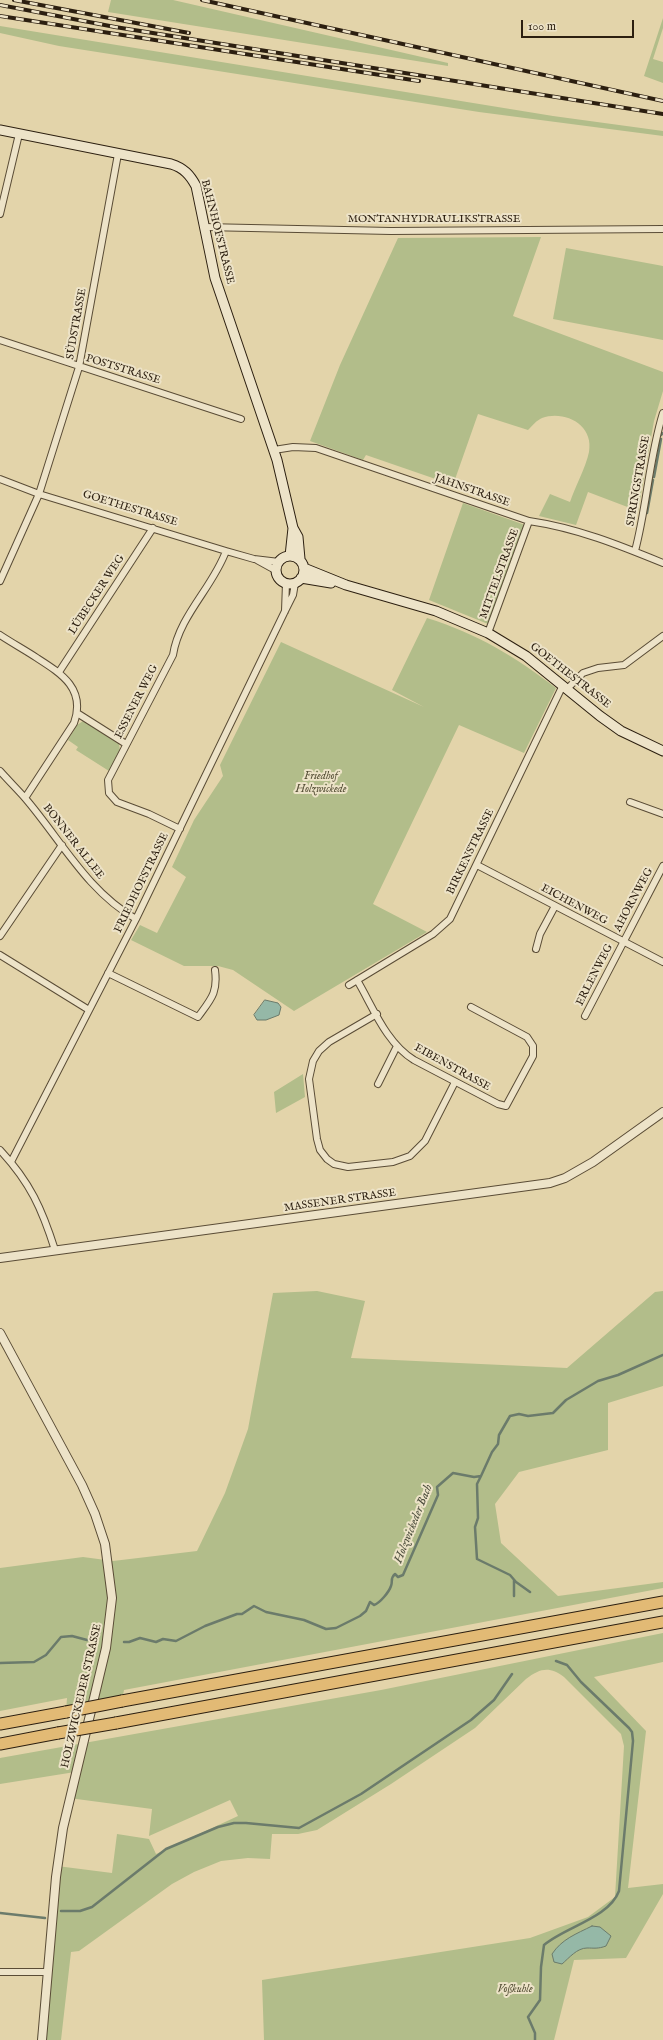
<!DOCTYPE html>
<html>
<head>
<meta charset="utf-8">
<style>
	body { margin:0 }
	#map { position:relative; width:663px; height:2040px; overflow:hidden; background:#e3d4aa; font-family:"IM FELL English",serif }
	canvas { display:block }
	.scale { position:absolute; left:521px; top:20px; width:113px; height:18px; box-sizing:border-box; border:2px solid #2c1f10; border-top:0; padding-left:5px; font-size:12px; line-height:14px; white-space:nowrap; color:#2c1f10; -webkit-text-stroke:3px #ede3c8; paint-order:stroke }
</style>
</head>
<body>
<div id="map">
<canvas width="663" height="2040"></canvas>
<div class="scale">100 m</div>
</div>
<script>
const ctx = document.querySelector('canvas').getContext('2d');
ctx.lineJoin = 'round';
function fillPath(path, color) { ctx.fillStyle = color; ctx.fill(path, 'evenodd'); }
function trace(path, color, width, dash) { ctx.strokeStyle = color; ctx.lineWidth = width; ctx.lineCap = dash ? 'butt' : 'round'; ctx.setLineDash(dash || []); ctx.stroke(path); }
function write(font, color, halo, rows, align = 'center') {
  ctx.font = font + ' "IM FELL English",serif'; ctx.lineWidth = 4; ctx.setLineDash([]); ctx.textBaseline = 'middle'; ctx.strokeStyle = halo; ctx.fillStyle = color; for (const [text, x, y, turn = 0] of rows) {
    ctx.save(); ctx.translate(x, y); ctx.rotate((+turn || 0) * Math.PI / 180); ctx.textAlign = isNaN(turn) ? turn : align; if (halo) ctx.strokeText(text, 0, 0); ctx.fillText(text, 0, 0); ctx.restore();
  }
}
const green = new Path2D(`
	M111,0H173L448,63V66L108,12Z
	M663,18V28L653,59L663,62V83L644,76Z
	M0,26L553,116L663,131V136L479,112L59,46L0,33Z
	M541,237L513,316L663,372V391L654,421L638,511L588,492L576,525L539,516L550,494L570,502C575,487 586,467 589,452C594,425 565,410 542,418C537,420 532,426 528,430L478,414L453,485L366,455L363,460L310,441L340,365L398,238Z
	M566,248L663,266V340L553,319Z
	M463,503L525,525L488,624L429,600Z
	M427,618C478,634 514,656 556,688L524,753L459,725L373,904L427,932L294,1011L233,970L218,966H184L131,940L140,925L157,933L186,877L172,867L194,820L223,776L220,765L281,642L424,707L392,690Z
	M83,721L119,744L120,750L109,771L76,750L78,747L68,740L77,725Z
	M303,1074L305,1097L276,1113L274,1092Z
	M317,1291L365,1301L351,1358L567,1368L655,1292L663,1291V1386L608,1403V1450L519,1472L495,1504L501,1543L558,1596L663,1582V1588L124,1690L122,1701L66,1712L67,1698L0,1711V1568L83,1557L113,1561L197,1551L225,1493L248,1429L273,1293Z
	M663,1633V1662L594,1677L646,1731L628,1888L663,1884V1894L626,1958L574,1960L554,2040H264L262,1980L530,1938L588,1917L615,1897L624,1746L621,1734L564,1677C550,1666 540,1668 526,1679L475,1728L391,1784L317,1830L298,1834H272L270,1859L248,1858L221,1861L194,1872L172,1884L79,1951L71,1952L61,2040H37L47,1972L57,1866L112,1873L117,1834L149,1839L156,1854L238,1816L230,1800L149,1836L152,1809L69,1798L75,1772L0,1784V1758L381,1690Z`);
const water = new Path2D(`
	M265,1000L278,1003L281,1007L279,1015L266,1020H257L254,1015Z
	M592,1926L600,1927L611,1936L606,1946C598,1949 594,1948 587,1948C577,1948 569,1958 562,1964L554,1962L552,1954C562,1939 576,1934 592,1926Z`);
const stream = new Path2D(`
	M661,435L663,433
	M654,477L661,439
	M647,513L653,480
	M481,1476L477,1484L478,1518L475,1527L477,1559L510,1575L516,1582L530,1592
	M514,1596V1580
	M124,1642H129L140,1638L156,1642L163,1639L176,1641L205,1626L237,1614H242L254,1606L266,1612L304,1620L326,1629L336,1628L360,1616L366,1611L370,1602L374,1605C380,1603 389,1592 391,1586C393,1581 390,1578 395,1574L398,1577L403,1575L438,1495L437,1487L453,1473L474,1477L481,1476L492,1452L498,1444L499,1435L510,1416L519,1414L528,1416L553,1413L566,1400L598,1381L618,1375L663,1355
	M0,1663L34,1662L46,1655L61,1637L72,1636L87,1640L94,1639
	M61,1911H80L92,1907L166,1849L218,1827L234,1823H246L299,1828L361,1794L471,1720L494,1700L512,1674
	M0,1913L45,1918
	M535,2040V2033L528,2017L540,2000L541,1967L544,1945C565,1927 609,1918 619,1891L633,1741L632,1732L629,1728L581,1682L567,1665L556,1661`);
const minor = new Path2D(`
	M0,214L19,134
	M204,227L391,231L663,229
	M0,340L241,419
	M274,450L293,447L316,448L529,521C577,528 619,545 663,563
	M0,479L39,494L226,551L254,559L279,562
	M635,551C647,506 649,458 663,413
	M257,560L277,571
	M0,581L39,494L79,367L118,154
	M285,611L286,583
	M488,633L529,521
	M0,635C12,643 25,650 37,658C62,674 86,689 74,723L25,798
	M59,672L153,528
	M567,689L583,673L598,668L624,665L663,636
	M77,713L126,744
	M0,771C8,780 17,789 25,798C61,840 87,891 136,919
	M630,802L663,814
	M180,829L149,814L117,802L109,793L108,780L173,655C179,616 213,587 226,551
	M477,865L663,962
	M0,936L62,845
	M536,949L540,934L555,906
	M0,955L89,1010
	M108,973L198,1017C211,999 218,993 215,970
	M357,980C373,1007 386,1043 414,1060L498,1104L506,1106L533,1056V1046L527,1037L471,1007
	M349,985L433,934L450,919L563,685
	M377,1014L329,1042L319,1051L313,1061L309,1079L317,1139L320,1150L327,1159L334,1164L348,1167L393,1162L410,1156L425,1141L455,1082
	M585,1016L663,866
	M378,1084L397,1046
	M0,1150C30,1182 42,1209 55,1250
	M11,1162L136,919L285,611L293,595L295,583
	M0,1972H47`);
const tertiary = new Path2D(`
	M0,1258L550,1183L565,1178L593,1162L663,1112
	M0,1333L82,1485L95,1514L105,1544L112,1598L106,1648L63,1828L56,1877L42,2040`);
const secondary = new Path2D(`
	M0,130L171,164C184,168 190,175 196,186L215,278L277,460L293,528L298,537L300,559
	M290,556L293,528
	M276 570a14 14 0 1 1 28 0a14 14 0 1 1-28 0Z
	M304,568L346,585L436,611L488,633L526,656L600,716L621,731L663,751
	M301,578L331,583`);
const motorway = new Path2D(`
	M122,1701L663,1602
	M116,1723L663,1622
	M0,1724L66,1712
	M0,1744L58,1733`);
const rail = new Path2D(`
	M14,0L189,33
	M202,0L663,101
	M0,5L115,27L663,114
	M0,16L419,81`);
const motorwayBridge = new Path2D(`
	M66,1712L122,1701
	M58,1733L116,1723`);
const streetNames = [
	["MONTANHYDRAULIKSTRASSE",434,220],
	["BAHNHOFSTRASSE",217,232,76],
	["SÜDSTRASSE",77,324,-80],
	["POSTSTRASSE",123,370,17],
	["SPRINGSTRASSE",639,481,-80],
	["JAHNSTRASSE",472,491,19],
	["GOETHESTRASSE",130,509,17],
	["MITTELSTRASSE",500,574,-70],
	["LÜBECKER WEG",97,595,-57],
	["GOETHESTRASSE",570,676,38],
	["ESSENER WEG",137,702,-63],
	["BONNER ALLEE",73,842,52],
	["BIRKENSTRASSE",471,852,-64],
	["FRIEDHOFSTRASSE",142,883,-64],
	["AHORNWEG",634,900,-62],
	["EICHENWEG",574,905,28],
	["ERLENWEG",595,975,-63],
	["EIBENSTRASSE",452,1068,29],
	["MASSENER STRASSE",340,1201,-8],
	["HOLZWICKEDER STRASSE",82,1696,-77]
];
const parkNames = [
	["Friedhof",321,777],
	["Holzwickede",321,790],
	["Voßkuhle",515,1990]
];
const waterNames = [
	["Holzwickeder Bach",414,1524,-68]
];
fillPath(green, '#b2bd8a');
fillPath(water, '#95b8a7');
trace(water, '#6b7b6b', 1);
trace(stream, '#6b7b6b', 2.5);
trace(minor, '#5a4c36', 8);
trace(tertiary, '#5a4c36', 10);
trace(secondary, '#2c1f10', 11);
trace(motorway, '#2c1f10', 13);
trace(minor, '#ede3c8', 6);
trace(tertiary, '#ede3c8', 8);
trace(secondary, '#ede3c8', 9);
trace(motorway, '#e2ba75', 11);
trace(rail, '#2c1f10', 4);
trace(rail, '#ede3c8', 2.5, [8]);
trace(motorwayBridge, '#2c1f10', 13, []);
trace(motorwayBridge, '#e2ba75', 11);
write('11px', '#2c1f10', '#ede3c8', streetNames);
write('italic 11px', '#544e35', '#ede3c8', parkNames);
write('italic 12px', '#4c4d3d', '#ede3c8', waterNames);
</script>
</body>
</html>
